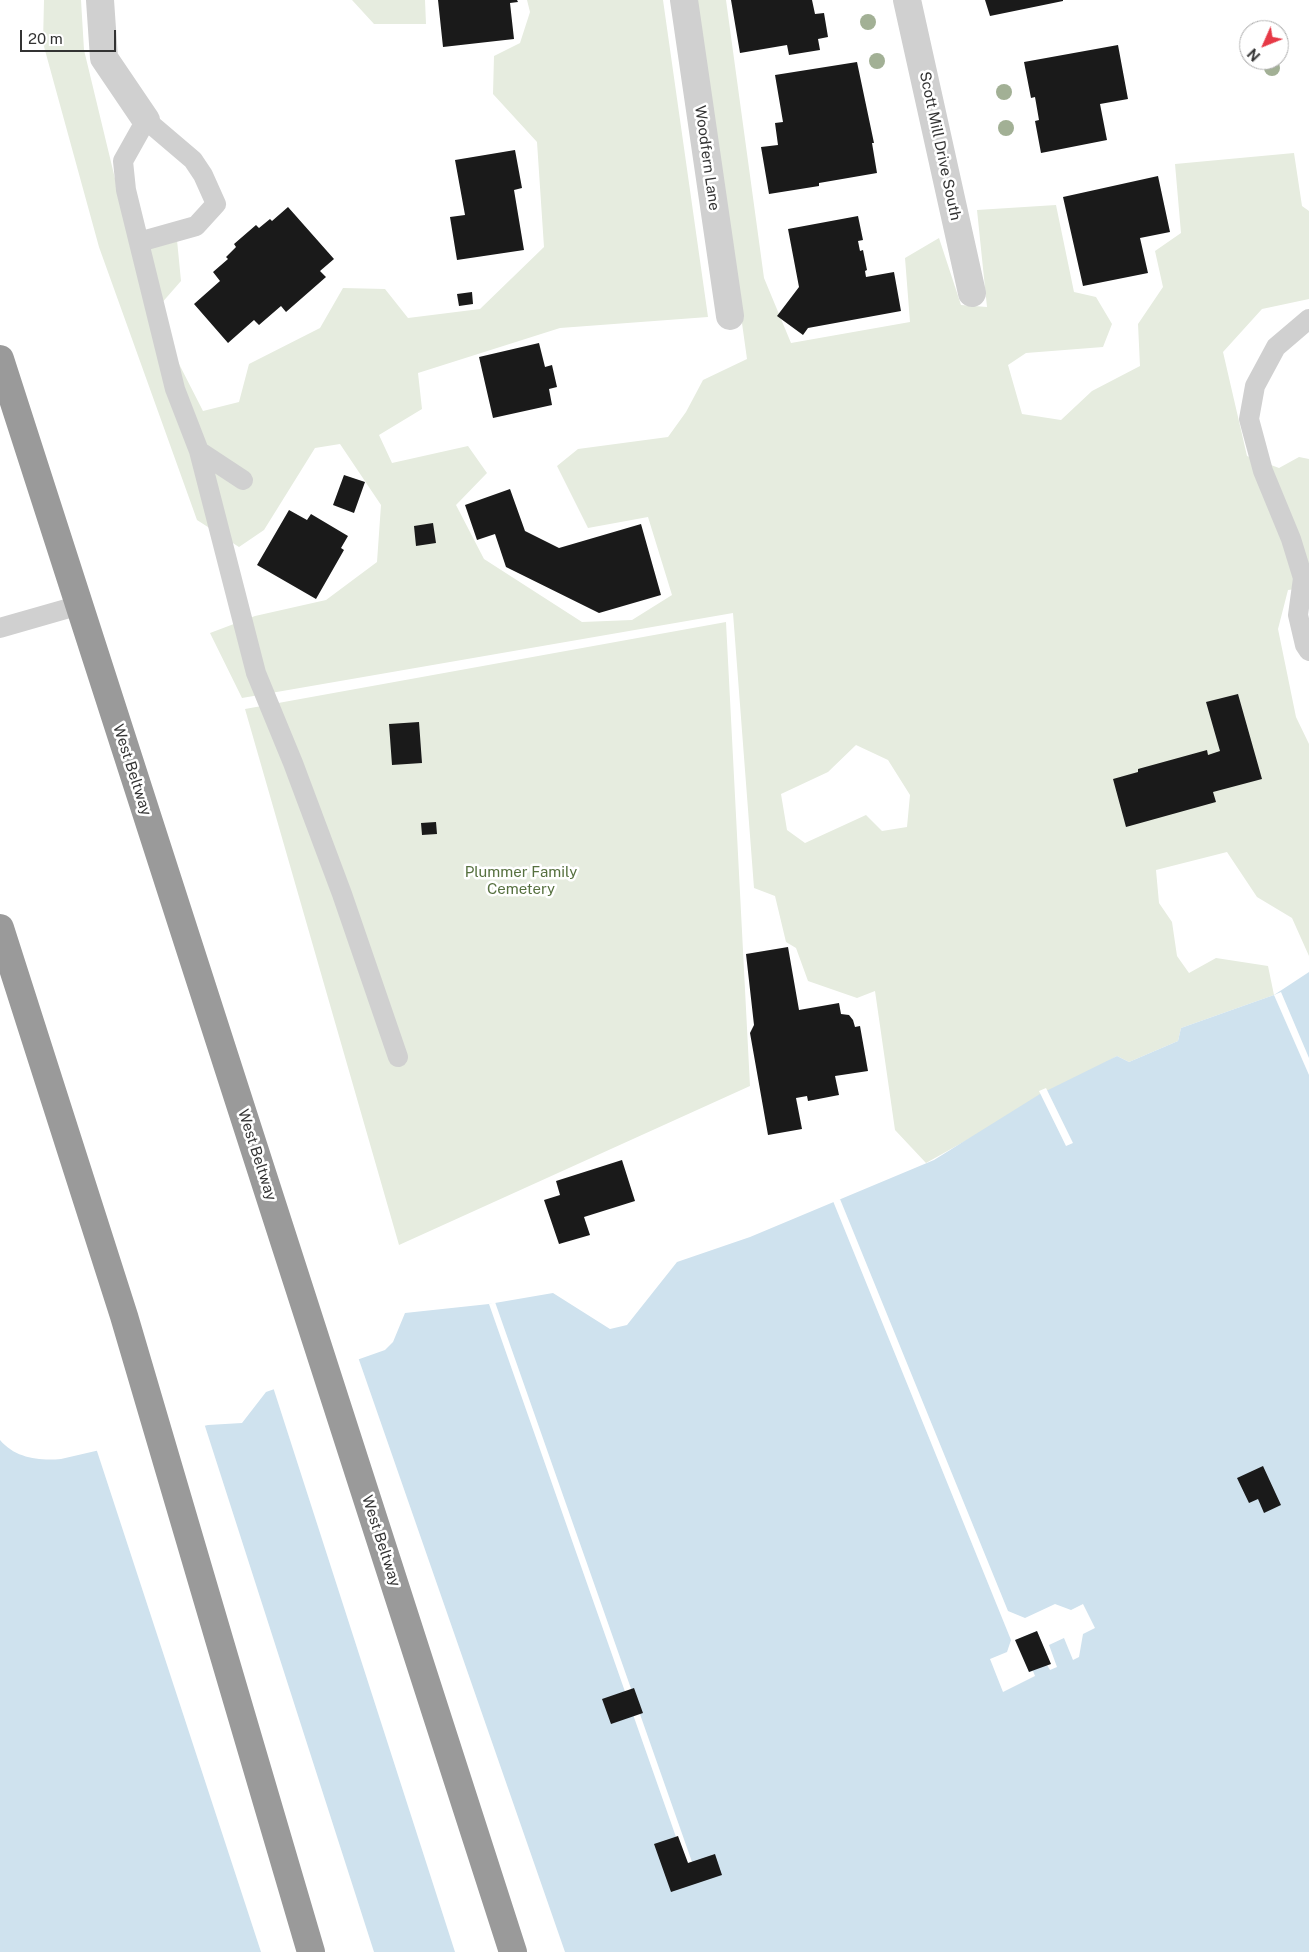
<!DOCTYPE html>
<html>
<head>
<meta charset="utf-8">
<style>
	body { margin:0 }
	#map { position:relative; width:1309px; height:1952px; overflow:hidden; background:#fff; font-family:"Public Sans",sans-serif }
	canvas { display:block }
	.north { position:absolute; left:1239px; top:20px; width:50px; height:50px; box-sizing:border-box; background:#fff; border:1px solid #adadad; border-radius:50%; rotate:226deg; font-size:14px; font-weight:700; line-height:20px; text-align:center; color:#333 }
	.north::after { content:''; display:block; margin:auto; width:18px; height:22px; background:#e63946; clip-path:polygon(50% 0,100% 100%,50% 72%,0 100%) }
	.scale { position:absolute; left:20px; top:30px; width:96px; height:22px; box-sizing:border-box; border:2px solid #333; border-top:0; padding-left:6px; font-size:15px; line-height:18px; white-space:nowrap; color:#333; -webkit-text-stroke:4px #fff; paint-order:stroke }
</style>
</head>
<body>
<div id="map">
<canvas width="1309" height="1952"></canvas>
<div class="north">N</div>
<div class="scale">20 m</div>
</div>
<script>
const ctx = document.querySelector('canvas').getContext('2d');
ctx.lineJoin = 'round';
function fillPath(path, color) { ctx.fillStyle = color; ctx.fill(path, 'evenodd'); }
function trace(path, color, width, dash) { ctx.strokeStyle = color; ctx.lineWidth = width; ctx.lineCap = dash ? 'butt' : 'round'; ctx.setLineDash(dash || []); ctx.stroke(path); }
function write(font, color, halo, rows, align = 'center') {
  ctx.font = font + ' "Public Sans",sans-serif'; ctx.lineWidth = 5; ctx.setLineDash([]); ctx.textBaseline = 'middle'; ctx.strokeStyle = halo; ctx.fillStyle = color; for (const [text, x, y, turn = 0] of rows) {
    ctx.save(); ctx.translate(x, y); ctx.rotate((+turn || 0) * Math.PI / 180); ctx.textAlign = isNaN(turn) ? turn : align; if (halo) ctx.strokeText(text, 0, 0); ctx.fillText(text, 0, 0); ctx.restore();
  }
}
const green = new Path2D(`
	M44,0H81L84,50L131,245L177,240L181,281L153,313L203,411L239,402L249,364L320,328L343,288L385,289L408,318L480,309L544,247L537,142L493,94L494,56L520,43L530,12L527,0H663L708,317L560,328L418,373L422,409L379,435L392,463L468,446L487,473L456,505L484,559L582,622L632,620L672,595L648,517L588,528L557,466L578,449L668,437L686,412L703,380L747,359L697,0H726L764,278L791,343L910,322L905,258L939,238L961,305L987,307L977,210L1056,205L1074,292L1096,297L1112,324L1103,347L1026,353L1008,365L1022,414L1061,420L1092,391L1140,366L1138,324L1163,287L1155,251L1181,233L1175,164L1294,153L1302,206L1309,211V299L1262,309L1223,352L1247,456L1279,468L1299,457L1309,459V609L1304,588L1288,590L1278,629L1296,717L1309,744V956L1292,918L1257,897L1227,852L1156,870L1159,903L1172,922L1177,956L1189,973L1216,958L1268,966L1274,995L1181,1028L1178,1041L1129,1062L1117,1056L926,1163L895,1130L875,991L857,998L808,981L796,948L786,942L775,896L754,888L733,613L242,698L210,633L255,616L326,600L377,562L381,505L340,444L315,448L264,530L239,547L197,520L99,247L43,43ZM856,745L888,760L910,795L907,827L882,831L866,815L805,843L787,830L781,794L828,772Z
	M352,0H425L426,24H374Z
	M726,622L750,1086L399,1245L245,709Z`);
const water = new Path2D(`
	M1309,972V1952H0V1440C15,1458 39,1461 61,1459L208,1425L242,1423L266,1392L385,1350L393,1342L405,1313L489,1304L553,1293L610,1329L627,1325L677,1262L750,1237L934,1160L1040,1094L1117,1056L1129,1062L1178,1041L1181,1028L1274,995Z`);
const pier = new Path2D(`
	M1281,992L1309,1058V1075L1274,995Z
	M1046,1088L1073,1143L1066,1146L1039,1091Z
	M840,1199L1008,1611L1025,1618L1055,1604L1071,1610L1083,1604L1095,1628L1083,1634L1079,1657L1073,1660L1064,1638L1049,1645L1057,1667L1050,1670L1047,1665L1050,1663L1037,1631L1016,1640L1029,1672L1033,1671L1035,1676L1003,1692L990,1659L1007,1652L1011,1640L833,1201Z
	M495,1302L692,1862L688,1863L676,1837L489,1304Z
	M358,1357L565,1952H455L273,1387Z
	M204,1423L374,1952H261L96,1448Z`);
const building = new Path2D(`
	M438,0H517L518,2L510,3L514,39L443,47Z
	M731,0H812L815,14L824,13L828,37L818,39L820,50L789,55L787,45L740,53Z
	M985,0H1063V1L990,16Z
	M1118,45L1128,99L1100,104L1107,140L1041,153L1035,121L1039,120L1035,97L1031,98L1024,62Z
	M857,62L874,143H872L877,173L819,183V186L769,194L761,147L778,145L775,123L783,122L775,75Z
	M515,150L522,188L514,190L524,250L457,260L450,217L465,215L455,160Z
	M1158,176L1170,232L1140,238L1148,273L1083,286L1063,197Z
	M288,207L334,259L320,271L326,277L286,312L281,306L259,325L254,320L228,343L194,304L220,281L213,272L228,259L226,257L236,247L234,244L256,225L259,228L270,219L272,221Z
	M858,216L863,240L858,241L860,251L863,250L867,270L865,271L866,277L894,272L901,311L808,328L803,335L777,316L799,287L788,229Z
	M472,292L473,304L459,306L457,294Z
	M539,343L545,367L552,365L557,387L549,389L552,405L493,418L479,357Z
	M344,475L365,482L354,513L333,505Z
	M510,489L525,531L559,548L641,524L661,595L599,613L506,567L495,534L477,540L465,505Z
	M289,510L307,520L311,514L348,536L341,548L344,550L316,599L257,565Z
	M433,523L436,543L416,546L414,526Z
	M1238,694L1262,779L1213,792L1216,802L1126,827L1113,779L1138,772V769L1207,750L1208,755L1220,751L1206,702Z
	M419,722L422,763L392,765L389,724Z
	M436,822L437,834L422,835L421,823Z
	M788,947L799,1010L839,1003L841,1014L849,1015L853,1020L855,1027L860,1026L868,1071L835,1076L839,1095L808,1101L807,1096L796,1098L802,1129L768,1135L750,1033L754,1025L746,954Z
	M622,1160L635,1201L584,1217L590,1235L559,1244L544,1200L560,1195L556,1181Z
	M1263,1466L1281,1505L1264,1513L1258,1499L1249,1503L1237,1478Z
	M1037,1631L1051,1664L1029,1672L1015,1640Z
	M634,1688L643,1713L611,1724L602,1699Z
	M678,1836L688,1863L715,1854L722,1875L671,1892L654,1844Z`);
const service = new Path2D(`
	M139,242L196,226L216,204L203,175L193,160L146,120L123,161L126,190L175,389L199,451L243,480
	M1309,319L1276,347L1255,386L1249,419L1263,471L1291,539L1303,578L1298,615L1305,645L1309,651
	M199,451L256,673L293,763L342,894L398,1057
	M0,628L80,605`);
const minor = new Path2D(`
	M100,0L104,58L146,120
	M684,0L730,316
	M907,0L972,293`);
const motorway = new Path2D(`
	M0,359L513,1952
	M0,928L124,1316L311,1952`);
const trees = [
	[868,22],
	[877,61],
	[1272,68],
	[1004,92],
	[1006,128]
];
const streetNames = [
	["Scott Mill Drive South",940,146,78],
	["Woodfern Lane",707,158,82],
	["West Beltway",132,770,72],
	["West Beltway",257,1155,72],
	["West Beltway",381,1541,72]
];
const parkNames = [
	["Plummer Family",521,872],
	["Cemetery",521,889]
];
fillPath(green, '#e6ecdf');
fillPath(water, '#cfe2ee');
fillPath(pier, '#fff');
fillPath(building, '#1a1a1a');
trace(service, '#d0d0d0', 20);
trace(minor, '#d0d0d0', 28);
trace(motorway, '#9a9a9a', 28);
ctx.fillStyle = '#a2b095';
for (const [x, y] of trees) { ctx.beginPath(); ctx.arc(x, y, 8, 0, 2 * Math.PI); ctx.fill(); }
write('15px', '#333', '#fff', streetNames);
write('15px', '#56703f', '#fff', parkNames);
</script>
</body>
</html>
